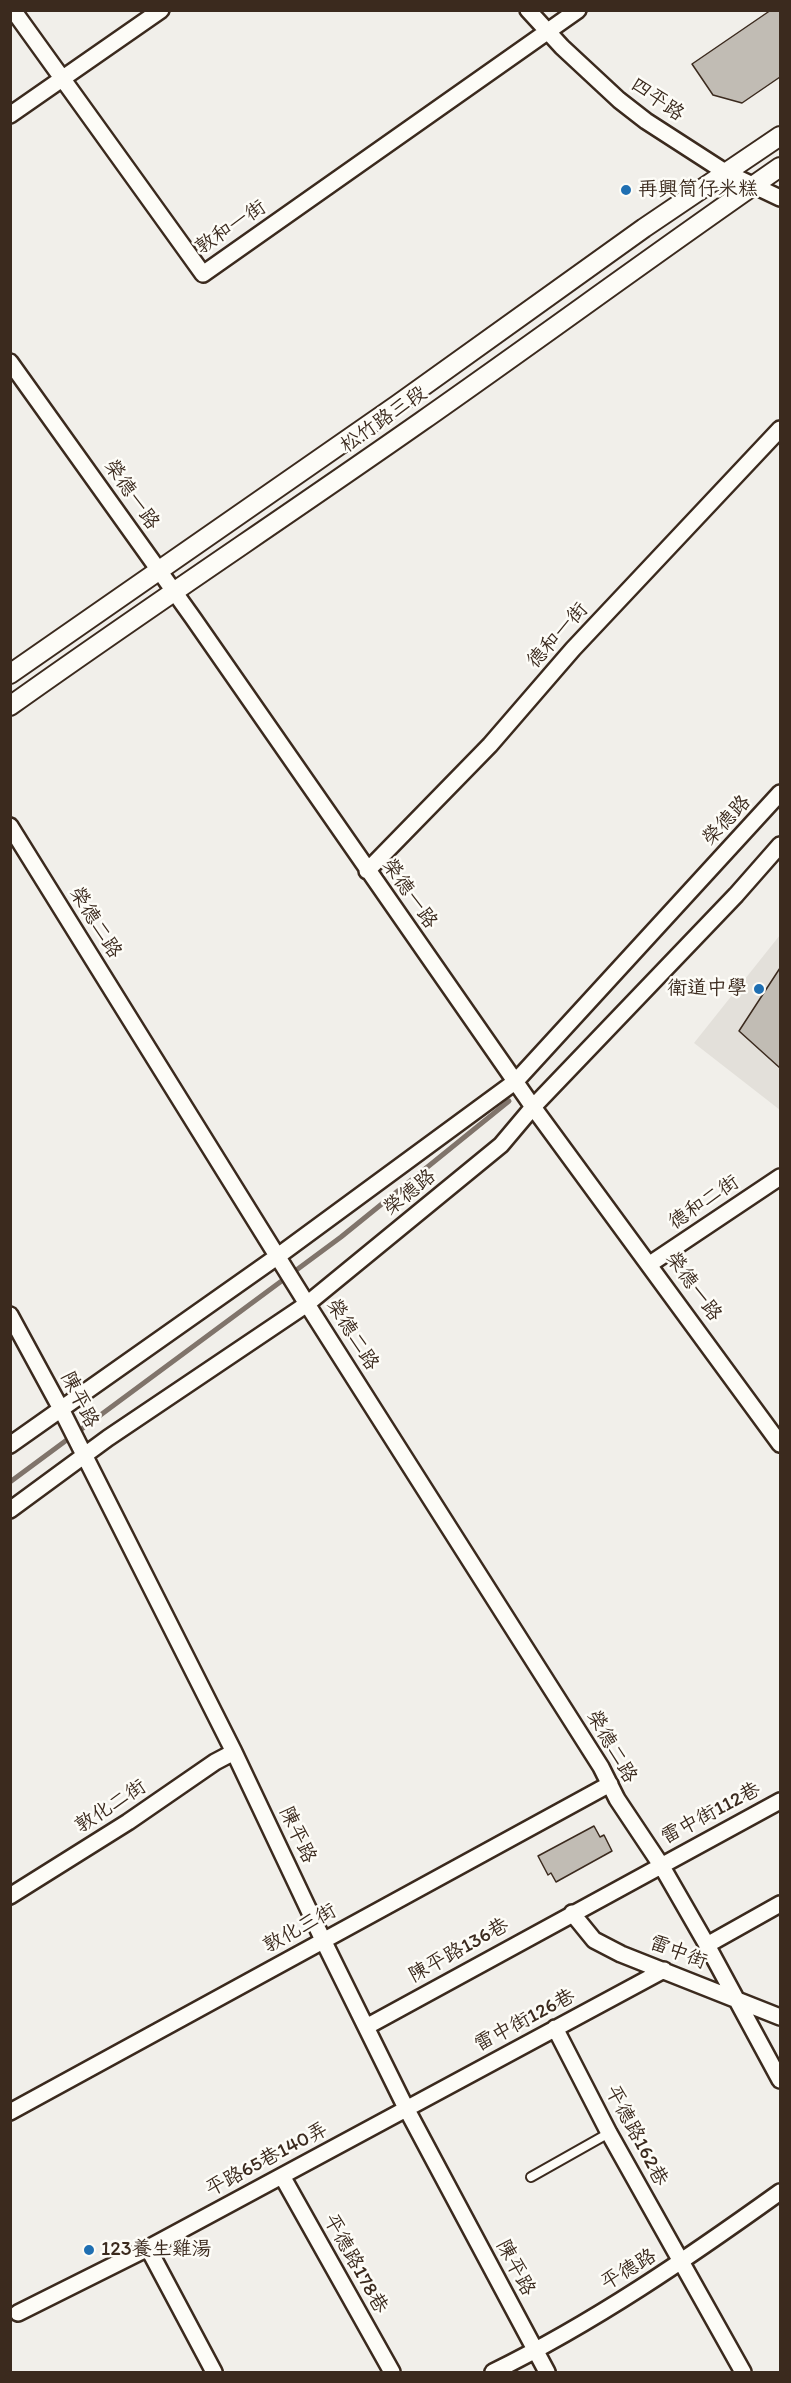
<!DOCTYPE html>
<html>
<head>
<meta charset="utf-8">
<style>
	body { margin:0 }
	#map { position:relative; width:791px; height:2383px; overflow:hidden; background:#f1efea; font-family:Itim,sans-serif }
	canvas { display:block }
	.frame { position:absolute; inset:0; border:12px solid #3b2a1e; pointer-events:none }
</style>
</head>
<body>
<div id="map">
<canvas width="791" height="2383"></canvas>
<div class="frame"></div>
</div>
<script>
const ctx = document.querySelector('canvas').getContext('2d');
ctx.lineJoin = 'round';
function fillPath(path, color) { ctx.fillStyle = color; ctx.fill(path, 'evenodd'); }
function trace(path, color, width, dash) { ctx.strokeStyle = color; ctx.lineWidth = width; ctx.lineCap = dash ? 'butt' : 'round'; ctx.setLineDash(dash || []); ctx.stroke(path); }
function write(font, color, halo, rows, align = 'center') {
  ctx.font = font + ' Itim,"LXGW WenKai TC",sans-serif'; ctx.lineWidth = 5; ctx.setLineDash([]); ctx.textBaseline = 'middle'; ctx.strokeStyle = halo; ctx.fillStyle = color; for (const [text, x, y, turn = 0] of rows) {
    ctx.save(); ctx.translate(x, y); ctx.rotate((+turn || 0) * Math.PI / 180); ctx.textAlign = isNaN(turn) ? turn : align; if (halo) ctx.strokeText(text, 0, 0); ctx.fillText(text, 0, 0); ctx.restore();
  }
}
const built = new Path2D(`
	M780,935V1110L694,1043Z`);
const stream = new Path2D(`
	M10,1482L341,1237L509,1101`);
const building = new Path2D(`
	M771,10H780V77L742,103L713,95L692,64Z
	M780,968V1068L739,1031Z
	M594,1826L600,1837L604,1835L612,1851L556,1882L551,1873L548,1875L538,1856Z`);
const service = new Path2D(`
	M531,2177L609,2133`);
const minor = new Path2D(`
	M13,10L203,274L578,10
	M528,10L562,47L619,100L646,121L725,172L780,198
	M10,115L161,10
	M10,362L193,618L533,1107L780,1444
	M10,826L307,1304L601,1767L617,1799L661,1865L707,1945L780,2080
	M367,871L490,745L573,649L780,429
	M650,1264L780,1177
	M10,1315L61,1409L234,1752L323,1940L406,2108L547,2372
	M10,1445L278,1256L516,1081L780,793
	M10,1510L108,1438L307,1304L501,1145L533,1107L736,895L780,845
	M10,1896L128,1822L215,1762L234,1752
	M572,1913L594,1940L621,1954L780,2017
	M707,1945L780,1904
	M366,2027L780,1801
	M555,2028L609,2133L743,2372
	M10,2112L610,1784
	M282,2176L392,2372
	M148,2248L214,2372
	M18,2313L148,2248L664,1970
	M493,2372C595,2322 688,2258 780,2192`);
const tertiary = new Path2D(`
	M10,674L397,405L644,228L780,136
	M10,706C146,609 285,517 422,421C542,337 660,250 780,167`);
const markers = [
	[626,190,6,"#1f6fb2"],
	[759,989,6,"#1f6fb2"],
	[89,2250,6,"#1f6fb2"]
];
const streetNames = [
	["四平路",657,100,35],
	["敦和一街",231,228,-34],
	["松竹路三段",384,420,-35],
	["榮德一路",131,495,55],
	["德和一街",558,636,-48],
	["榮德路",727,821,-47],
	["榮德一路",409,894,55],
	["榮德二路",95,923,58],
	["榮德路",410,1193,-39],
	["德和二街",704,1203,-34],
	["榮德一路",693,1287,54],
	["榮德二路",352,1335,58],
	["陳平路",79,1400,63],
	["榮德二路",611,1747,60],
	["敦化二街",111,1807,-33],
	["雷中街112巷",711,1814,-28],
	["陳平路",297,1835,65],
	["敦化三街",300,1929,-29],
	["陳平路136巷",459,1951,-29],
	["雷中街",678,1953,21],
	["雷中街126巷",525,2021,-28],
	["平德路162巷",636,2136,62],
	["平路65巷140弄",267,2160,-28],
	["平德路178巷",355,2264,61],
	["陳平路",515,2268,62],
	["平德路",629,2270,-31]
];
const poiNames = [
	["再興筒仔米糕",638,190],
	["衛道中學",747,989,"right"],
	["123養生雞湯",101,2250]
];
fillPath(built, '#e3e0da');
trace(stream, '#80746b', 5);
fillPath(building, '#c1bcb4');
trace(building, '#3b2a1e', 1.5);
trace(service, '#3b2a1e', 12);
trace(minor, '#3b2a1e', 20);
trace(tertiary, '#3b2a1e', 22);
trace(service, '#fdfcf7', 8);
trace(minor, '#fdfcf7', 15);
trace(tertiary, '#fdfcf7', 18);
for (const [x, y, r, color] of markers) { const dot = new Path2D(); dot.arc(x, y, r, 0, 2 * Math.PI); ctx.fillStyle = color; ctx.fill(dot); trace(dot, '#fdfcf7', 2); }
write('20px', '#3b2a1e', '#fdfcf7', streetNames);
write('20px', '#3b2a1e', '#fdfcf7', poiNames, 'left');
</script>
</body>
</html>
